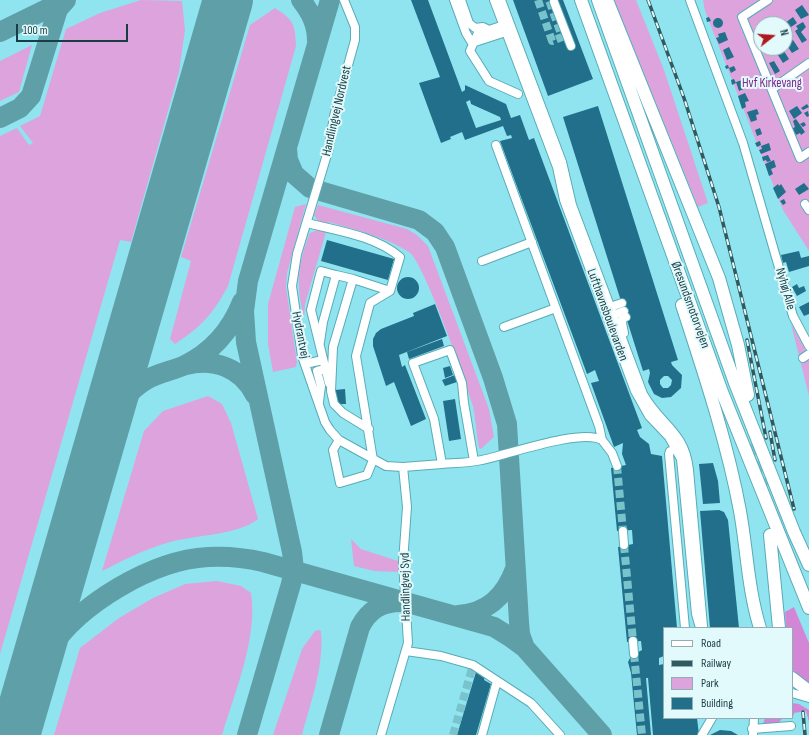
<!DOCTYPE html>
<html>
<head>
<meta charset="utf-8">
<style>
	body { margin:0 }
	#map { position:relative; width:809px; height:735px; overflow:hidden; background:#90e4ef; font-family:"Sofia Sans Condensed",sans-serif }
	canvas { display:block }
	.legend { position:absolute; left:663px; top:627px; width:130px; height:92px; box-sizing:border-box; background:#e3fafd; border:1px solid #92aeb2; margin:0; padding:5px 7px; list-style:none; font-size:12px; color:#193d42 }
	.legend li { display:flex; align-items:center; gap:8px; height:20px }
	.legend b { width:20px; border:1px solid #92aeb2 }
	.north { position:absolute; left:753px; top:16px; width:40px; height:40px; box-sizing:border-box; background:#e3fafd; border:1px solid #92aeb2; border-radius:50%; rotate:73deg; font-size:11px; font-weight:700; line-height:16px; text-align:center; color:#193d42 }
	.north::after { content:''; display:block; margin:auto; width:14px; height:18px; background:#ac191e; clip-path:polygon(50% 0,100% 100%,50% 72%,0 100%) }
	.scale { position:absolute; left:16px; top:24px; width:112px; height:18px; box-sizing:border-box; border:2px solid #193d42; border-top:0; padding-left:5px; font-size:12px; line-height:14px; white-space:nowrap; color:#193d42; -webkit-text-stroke:3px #e3fafd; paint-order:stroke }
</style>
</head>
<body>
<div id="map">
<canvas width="809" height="735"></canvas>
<ul class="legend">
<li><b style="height:5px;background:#fff"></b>Road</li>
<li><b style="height:5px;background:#2e5a60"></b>Railway</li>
<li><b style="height:11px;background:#dda3dd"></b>Park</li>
<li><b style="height:11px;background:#216f8a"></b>Building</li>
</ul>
<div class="north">N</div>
<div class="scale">100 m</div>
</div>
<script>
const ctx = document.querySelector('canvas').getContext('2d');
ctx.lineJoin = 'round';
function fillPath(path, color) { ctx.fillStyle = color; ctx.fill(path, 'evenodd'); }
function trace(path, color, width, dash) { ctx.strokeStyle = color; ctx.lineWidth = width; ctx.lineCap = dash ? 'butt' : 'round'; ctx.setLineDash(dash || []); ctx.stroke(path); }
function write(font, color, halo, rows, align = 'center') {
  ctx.font = font + ' "Sofia Sans Condensed",sans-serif'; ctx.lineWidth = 4; ctx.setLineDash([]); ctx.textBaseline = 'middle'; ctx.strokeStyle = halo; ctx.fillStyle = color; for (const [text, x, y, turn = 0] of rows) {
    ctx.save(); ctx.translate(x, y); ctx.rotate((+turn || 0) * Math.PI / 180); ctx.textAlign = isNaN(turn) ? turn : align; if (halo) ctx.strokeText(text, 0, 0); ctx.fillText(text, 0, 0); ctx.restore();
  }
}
const green = new Path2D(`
	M141,0L182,1L185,30L179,72L131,242L120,240L0,654V136L17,128L29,145L33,143L20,126L40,116L66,29L100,13Z
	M614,0H636L664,70L708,203L698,207Z
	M703,0H809V251L783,210L705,11ZM761,24H785V48H761Z
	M275,8C294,20 295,24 296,46L228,286C213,314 201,327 175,344L170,339L191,261L181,257L250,25Z
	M32,45L19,92L0,101V61Z
	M306,204L287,273L286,287L297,362L296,367L273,372L268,344V304L295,207Z
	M318,205L407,229L417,235L428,246L489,409L494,437L481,449L479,448C476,434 476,420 473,406C466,383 424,262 409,252C385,237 356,230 329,222L328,225L318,221L314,215Z
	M317,230L326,232L305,304L304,318C296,285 297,265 310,233Z
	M791,324L805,349L804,353L809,359V396Z
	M208,396L222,404L231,423L258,519C239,535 195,535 170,542C145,549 124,560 102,571L144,431L163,411Z
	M351,539L361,549L398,561V572L374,571L354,566Z
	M217,581L241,586L251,593C258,637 235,692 222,735H54L80,648L119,618L153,598L185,584Z
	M318,630L321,631C324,667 311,701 302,735H273L302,649L315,631Z`);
const forest = new Path2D(`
	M794,607L809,643V685L792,669V628H786L785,612Z
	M792,703L799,704L809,710V722L806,711L794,713V715L792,716Z
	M765,718H783L776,725L762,727Z`);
const taxiway = new Path2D(`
	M301,0C311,13 317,24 317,41
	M225,11L230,0
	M0,32L65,0
	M0,118L20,108L31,96L58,9L66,0
	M287,148L288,160L294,174L310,188L419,220L435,232L445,247L493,378L507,424L519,622L520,634L525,648
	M186,365C214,358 242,368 255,395
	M100,440C113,417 122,394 146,380C158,373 171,371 183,366C211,353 231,330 242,302
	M458,615C488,613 505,596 515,569
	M20,717C29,694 36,670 49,650C80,603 153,560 208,557C226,556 246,558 263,562L494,627L510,637L525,648L602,735
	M247,735L291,584L294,569L292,552L246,342L244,311L248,281L330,0
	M329,735L360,627C369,610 381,602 401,602`);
const runway = new Path2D(`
	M15,735L228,0`);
const building = new Path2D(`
	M411,0H428L462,92L465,90V85L506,104L511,118L520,115L529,140L534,138L642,428L637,430L640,437L649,444L651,454L662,456L677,628H664V656L659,658V665L664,664V718H697L699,735H653L648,678H646L651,735H637L631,673L628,662L631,656L642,650L641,641L627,642L618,547L633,544L632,530L617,531L611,468L626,465L622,454L623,443L614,447L591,383L599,381L595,370L587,374L500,141L512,138L511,135L507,136L503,126L465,140L462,132L450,137L451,139L441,143L419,83L440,77ZM470,100L471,104L500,117L501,120L476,128L466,102Z
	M513,0H563L593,79L548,96Z
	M802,5L809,15L801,19L795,10Z
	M709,17L711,21L707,22L706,18Z
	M793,17L797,23L788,29L785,23Z
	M713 23a5 5 0 1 1 10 0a5 5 0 1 1-10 0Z
	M803,22L806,27L801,32L807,40L802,43L795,31L798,29L796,26Z
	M725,32L728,40L719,44L716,38L719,37L718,34Z
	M793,40L799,49L792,53L786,44Z
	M729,47L734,57L727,60L723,50Z
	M782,48L789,59L783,63L776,52Z
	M774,61L780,71L775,74L769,63Z
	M728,65L729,68L734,66L736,70L731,73L729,68L726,69L725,66Z
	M734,79L736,83L732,85L731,80Z
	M742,80L746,88L739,91L736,82Z
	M745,93L749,101L745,102L746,107L742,109L738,96Z
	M807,104L809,107L803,110L801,108Z
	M598,106L678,360L671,362L672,365L682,375L681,388L671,397L662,398L654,394L648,382L650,373L649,369L643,371L563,117ZM664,376H668L672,380L671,385L668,388H663L660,384V380Z
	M797,106L802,113L794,119L789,111Z
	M757,109L759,114L756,115L757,120L751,122L747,112Z
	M808,111L809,116L807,117L804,113Z
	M796,119L805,132L801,135L800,133L796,135L792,129L795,127L793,121Z
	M804,122L806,125L803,127L800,124Z
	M760,128L762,134L757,136L755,130Z
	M760,141L761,145L757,147L755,143Z
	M769,143L771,150L761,154L759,150L762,149L761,146Z
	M768,155L771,161L767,162L766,160L763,161L762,157Z
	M774,160L776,167L771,169L773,174L769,176L765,164Z
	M804,183L809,189L799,195L795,189Z
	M778,184L779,186L781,184L786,192L778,199L773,188Z
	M784,199L786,203L783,205L780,201Z
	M327,240L394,259L388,280L321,261Z
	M799,251L801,258L809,256V266L789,272L786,262L783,263L781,255Z
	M397 288a11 11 0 1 1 22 0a11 11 0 1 1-22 0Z
	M797,284L799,288L804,286L806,291L797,296L792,287Z
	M809,302V314L804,316L799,307Z
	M435,304L447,336L399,355L402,367L405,365L426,419L411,426L394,382L386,386L373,346V339L376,333L381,329L414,316L413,313Z
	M442,339L444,346L409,359L407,352Z
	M450,366L453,375L445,378L443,368Z
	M455,375L457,382L445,386L442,380Z
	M345,389L346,404H335V390Z
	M455,399L461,439L449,441L443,401Z
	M713,463L718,481L720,503L703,504L699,464Z
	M719,510L724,512L728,520L739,628H710L700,511Z
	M476,672L481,673L485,677L484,680L491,684L476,735H457Z
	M720,730L731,731L738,735H710Z`);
const minorTunnel = new Path2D(`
	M538,0L552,41L562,37L549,0
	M617,466L623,531
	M624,545L633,641
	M634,654L642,735
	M453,735L473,665`);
const highwayTunnel = new Path2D(`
	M756,443L763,486`);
const minor = new Path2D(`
	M454,0L466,33L472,43
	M461,0L469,23L475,28L483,27L489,30L507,24
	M494,0L557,167L564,200L635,391L649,416L669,437L681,459L696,614L700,628
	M501,0L562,162L572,205L643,394C660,425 685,431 689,470L703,626
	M690,0L743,143L793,316L809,346
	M768,0L742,17L800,158L809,152
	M554,2L571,46
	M489,30L477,35L470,51L489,81L518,94
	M472,43L512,30
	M772,89L809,63
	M496,145L599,426L602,440L612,453L617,466
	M805,204L809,210
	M307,223C339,231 375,236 400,257L390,291L370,303L356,356L373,460L367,475L340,483L333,450L339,440L386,466L403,467L407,507L403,562L408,643L381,735
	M482,261L532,242
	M607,311L610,307L622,303
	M608,314L613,315L624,311
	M504,327L556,308
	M624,333L622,323L623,318L626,317
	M320,342L323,322L336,275L353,279
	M803,358L809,354
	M305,364L323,360
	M329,383L311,310L321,271L336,275
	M319,402L321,386L317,371L325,369
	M369,429L343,413L334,404L331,391L333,347L353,279L390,291
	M339,440L330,430L325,422L302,356L292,286L297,254L329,148L334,116L355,40V27L344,0
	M681,448L670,451L669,454L685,628
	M442,464C455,463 469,463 482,460C507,455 581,428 602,440
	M403,467L442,464L434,419L413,363L450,350L462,383L464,403L474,461
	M623,531L624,545
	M633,641L634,654
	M406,651L441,656L473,665L531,703L560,735
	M792,693L809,698
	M752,729L791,726
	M482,735L497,681
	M702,735L712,718
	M753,735L754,718`);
const highway = new Path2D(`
	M581,0L722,392L809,608
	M598,0L735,383L794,532L809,565
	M607,0L719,278L738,345L748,395
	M682,305C704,373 727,441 740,511C747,550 748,590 760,628
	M770,535L779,628
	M792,678L809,691`);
const rail = new Path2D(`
	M648,0L684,98L719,207L794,509
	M747,340L766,438
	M770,432L775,460
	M803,712L805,735`);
const parkNames = [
	["Hvf Kirkevang",772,84]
];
const streetNames = [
	["Handlingvej Nordvest",337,111,-77],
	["Nyhøj Alle",785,289,74],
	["Øresundsmotorvejen",690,305,70],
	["Lufthavnsboulevarden",607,315,70],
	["Hydrantvej",300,335,79],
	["Handlingvej Syd",406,587,-91]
];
fillPath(green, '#dda3dd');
fillPath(forest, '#d486d6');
trace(taxiway, '#5f9fa8', 20);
trace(runway, '#5f9fa8', 50);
fillPath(building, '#216f8a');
trace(minorTunnel, '#78c3cc', 8, [8, 4]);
trace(highwayTunnel, '#78c3cc', 12, [12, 6]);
trace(minor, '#57acb7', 10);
trace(highway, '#57acb7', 14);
trace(minor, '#fff', 8);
trace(highway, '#fff', 12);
trace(rail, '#2e5a60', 3.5);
trace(rail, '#e3fafd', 2, [6]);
write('13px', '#842788', '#e3fafd', parkNames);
write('13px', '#193d42', '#e3fafd', streetNames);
</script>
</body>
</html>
